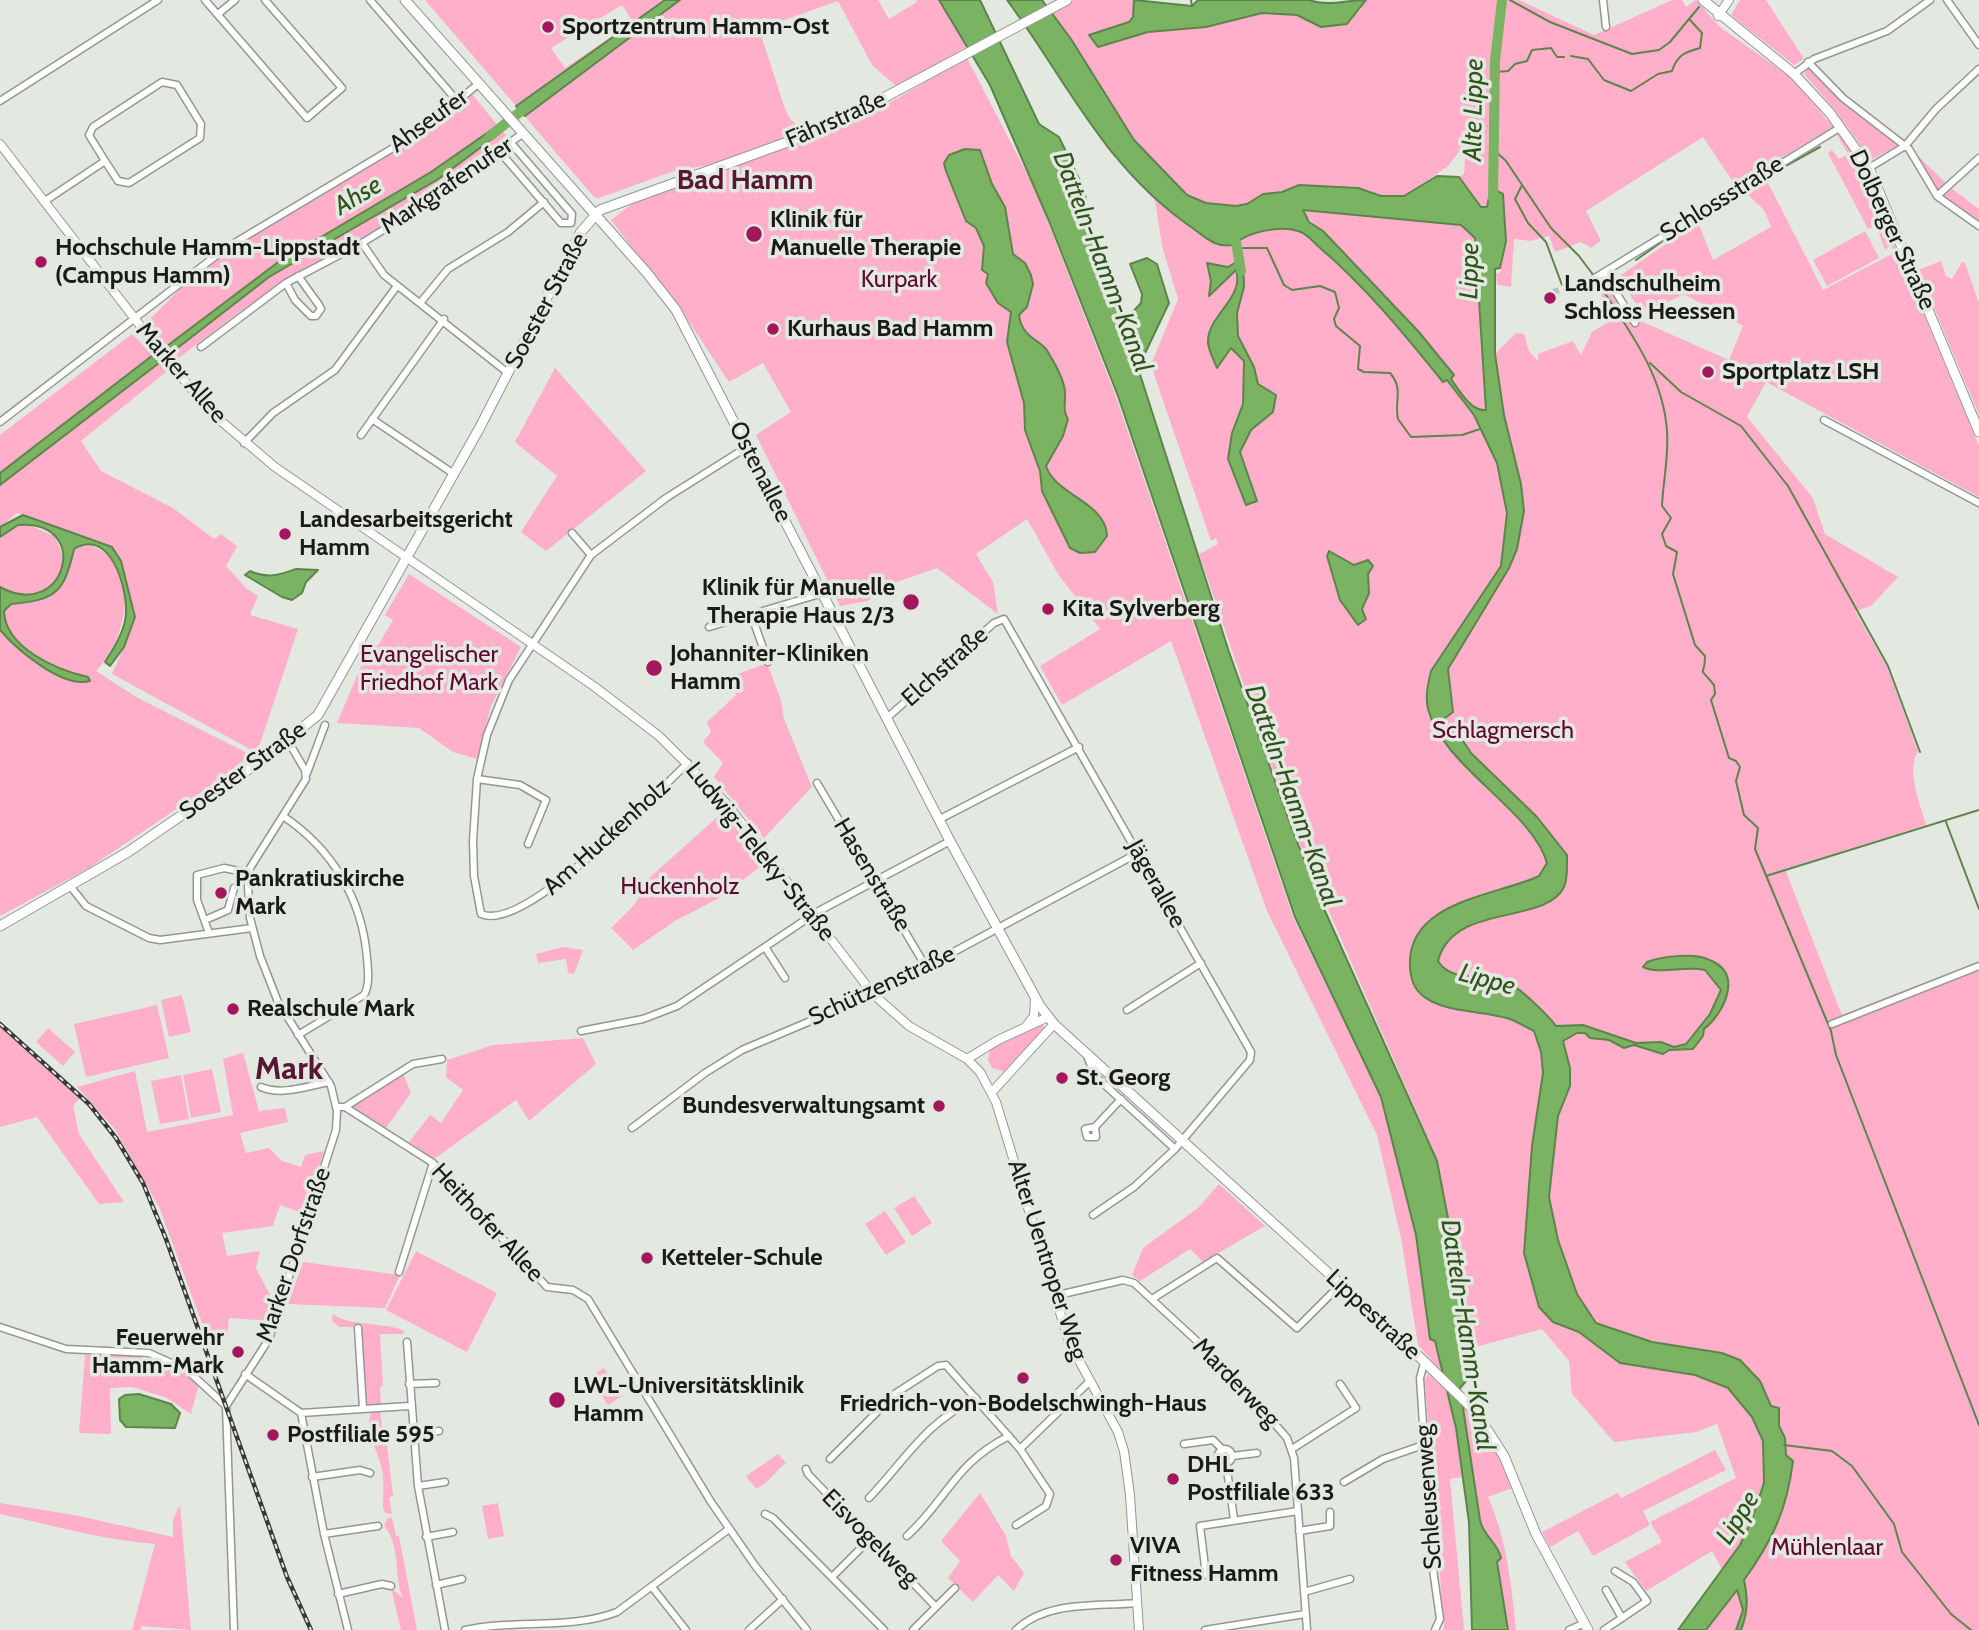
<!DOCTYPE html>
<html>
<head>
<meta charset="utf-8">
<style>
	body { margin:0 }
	canvas { display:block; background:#e3e8e1 }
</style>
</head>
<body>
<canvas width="1979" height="1630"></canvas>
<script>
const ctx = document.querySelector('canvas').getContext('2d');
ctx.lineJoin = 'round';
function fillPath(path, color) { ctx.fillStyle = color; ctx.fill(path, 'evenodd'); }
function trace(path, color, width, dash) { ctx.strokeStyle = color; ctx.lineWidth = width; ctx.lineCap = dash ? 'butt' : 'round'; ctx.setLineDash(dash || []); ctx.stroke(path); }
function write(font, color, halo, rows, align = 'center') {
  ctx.font = font + ' Cabin,sans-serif'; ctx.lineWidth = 7; ctx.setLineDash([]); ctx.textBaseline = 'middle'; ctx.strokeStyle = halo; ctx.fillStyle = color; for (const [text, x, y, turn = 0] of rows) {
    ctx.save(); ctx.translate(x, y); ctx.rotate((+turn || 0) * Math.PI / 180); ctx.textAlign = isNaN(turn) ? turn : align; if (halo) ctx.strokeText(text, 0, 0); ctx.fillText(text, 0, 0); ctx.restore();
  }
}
const green = new Path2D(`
	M425,0H878L889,19L917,2L916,0H938L968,46L897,87L872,65L838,1L759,29L785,109L790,119L806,133L726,162L674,171L599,198L594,197ZM622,5L633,22L565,68L551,48Z
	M1074,0H1134L1133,17L1129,22L1089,35L1098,47L1148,32L1206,27L1262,13L1297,15L1321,27L1359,11L1366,0H1519L1594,35L1672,0H1682L1686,7L1696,0L1720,27L1793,79L1833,127L1735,185L1703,137L1586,211L1601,241L1591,248L1581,242L1555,252L1549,236L1531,241L1514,239L1511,287L1497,285L1496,273H1500L1506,241L1505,207H1480L1476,198L1459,177L1464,174L1466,143L1447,167L1404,196H1381L1358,188L1308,186L1263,194C1323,246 1379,301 1431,360C1458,391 1472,418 1508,441L1495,354L1516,333L1524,334L1529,351L1538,361V354L1573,341L1581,355L1592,332L1615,318L1593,282L1602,276L1632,323L1643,322L1729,360L1743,326L1684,294L1648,312L1641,302L1636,304L1618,277L1698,222L1713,260L1771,227L1764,210L1745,192L1766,179L1823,290L1894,253L1891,244L1885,250L1876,225L1868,229L1828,153L1832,150L1839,159L1848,154L1836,133L1843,137L1863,169L1979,446V497L1766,382L1747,417L1813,498L1825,534L1898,577L1871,606L1855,611L1887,667L1918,751C1906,771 1920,803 1926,825L1785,869L1842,1015L1918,985L1924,990L1979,968V1630H1678L1722,1569L1712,1551L1646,1591L1625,1562L1662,1542L1650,1522L1736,1478L1717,1424L1696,1432L1614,1442L1572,1394L1569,1361L1542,1329L1468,1349L1438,1161L1293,829L1199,554L1218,544L1216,538L1211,541L1154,374L1152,362L1178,299L1162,246L1156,206L1154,199L1104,145L1126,126L1071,39L1050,13Z
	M1740,0H1766L1804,59L1794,65L1731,15Z
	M967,58L1036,191L1116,397L1293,917L1381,1097L1416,1235L1430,1339L1435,1341L1443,1373L1418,1345L1401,1238L1377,1135L1267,911L1171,641L1062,705L1040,666L1100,629L1058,574L1027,519L976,554L993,582L998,614L937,568L882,587L868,601L840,606L756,435L791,412L763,363L729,382L691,325L611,220L633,203L861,119Z
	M1809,67L1840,99L1900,144L1871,160L1836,111L1804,74Z
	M472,94L509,139L426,202L362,242L292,277L242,310L176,360L147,322L193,276L290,210L386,156Z
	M1918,156L1951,188L1979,209V223L1942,197Z
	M1301,210L1363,214L1462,225L1475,238L1487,410C1471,412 1459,390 1451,378L1454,375Z
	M1865,231L1879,258L1827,286L1813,260Z
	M1941,261L1946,276L1952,279L1962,262L1965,263L1979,303V415L1918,270Z
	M132,334L153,355L0,473V435Z
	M159,363L166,372L81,441L101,471L173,508L214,539L221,534L237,546L226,566L247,589L258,596L250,615L298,629L257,753L112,674C141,612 137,609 112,547L17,513L0,527V483Z
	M555,368L646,471L546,551L521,532L557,476L515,442Z
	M27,524L54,536C81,578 38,608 0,587V537L18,525Z
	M88,545C144,560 128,640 96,671L138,698L251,755L252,758L89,868L0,916V630C22,657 48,669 80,683L85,676C55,672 5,646 4,611L10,604C53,601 66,593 74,549Z
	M409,574L521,647L491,706L477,759L453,752L419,728L337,723L371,643L378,646L393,620L385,615Z
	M767,663L781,700L784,719L812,787L764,838L714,777L723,763L703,742L711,732L707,722L736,695L730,677Z
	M724,811L764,864L719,898L675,921L633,950L611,928L634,905L649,883L647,880Z
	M563,947L583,950L574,974L568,973L566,959L538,963L536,954Z
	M182,995L191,1032L169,1037L161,1000Z
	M157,1005L169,1058L86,1077L74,1024Z
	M1041,1023L1046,1029L1006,1072L992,1068L988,1060L990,1049Z
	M0,1027L80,1098L73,1106L79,1134L124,1202L99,1204L37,1117L0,1127Z
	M48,1028L75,1052L63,1066L36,1042Z
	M583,1038L596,1064L529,1121L516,1100L434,1159L409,1142L430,1115L441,1123L463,1090L446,1077L447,1060L493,1045Z
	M243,1053L259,1111L285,1108L288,1122L240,1133L246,1153L269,1148L282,1161L301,1167L305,1155L324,1151L305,1214L280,1205L273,1226L222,1233L227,1256L260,1251L256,1268L275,1305L270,1321L229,1318L227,1338L207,1337L159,1207L114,1128L77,1087L135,1071L147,1132L233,1115L223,1059Z
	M212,1069L221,1112L191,1118L183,1075Z
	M403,1073L411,1093L386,1128L353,1107Z
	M181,1075L189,1119L160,1124L151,1081Z
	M1219,1184L1265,1226L1203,1262L1190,1249L1140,1281L1132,1275L1143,1248L1198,1208Z
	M914,1196L932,1223L912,1236L894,1208Z
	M885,1211L906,1242L886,1255L865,1224Z
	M416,1251L497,1293L467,1352L386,1310Z
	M303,1262L400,1275L385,1308L288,1304Z
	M333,1314C345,1325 385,1323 403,1330L404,1334H380L383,1386L380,1387L381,1405L364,1406L358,1327H339L332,1321Z
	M85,1355C133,1354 159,1354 199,1384L191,1414L167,1398L132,1387L110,1388L111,1434L79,1433Z
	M604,1368L622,1396L608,1405L590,1377Z
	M1428,1373L1438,1383L1446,1385L1449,1394L1463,1477L1450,1479L1464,1630H1442L1444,1629L1425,1381Z
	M1462,1400L1489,1432L1515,1487L1488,1497C1507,1540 1511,1583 1516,1630H1508L1497,1561L1500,1551L1481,1530Z
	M372,1410H380L382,1427H385L393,1496L389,1497L392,1514L385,1513L383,1508C383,1497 384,1485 383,1475C381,1454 362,1431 372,1410Z
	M1715,1450L1726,1470L1643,1511L1650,1525L1593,1556L1578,1531L1550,1547L1542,1532L1618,1493L1621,1498Z
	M778,1454L786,1463C774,1472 769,1483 756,1489L746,1476Z
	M980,1493L1006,1536L1011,1556L1024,1573L1014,1591L998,1575L973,1602L948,1578L960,1561L941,1541Z
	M0,1503L74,1515L173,1537V1520L180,1505L191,1630L142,1626L140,1630H132L155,1544C103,1540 52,1525 0,1514Z
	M498,1503L504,1536L488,1539L482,1506Z
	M388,1518H392L396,1536H399L417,1630H401L391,1588L403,1598C393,1575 402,1549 384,1525Z`);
const water = new Path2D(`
	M665,0H680L525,116L516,106Z
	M939,0H980L1039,124L1059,137L1084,189L1097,255L1118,310L1129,316L1141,303L1142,294L1130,264L1147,258L1157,264L1169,303L1138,368L1229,652L1292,829L1321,902L1437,1161L1457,1265L1466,1344L1471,1351L1473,1373L1460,1388L1480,1520C1483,1536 1498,1543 1501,1558L1497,1562L1508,1630H1472L1469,1522L1456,1428L1435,1341L1430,1339L1416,1235L1381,1097L1295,917L1118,396L1049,221L990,85Z
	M1007,0H1042L1071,39L1134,140L1187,195L1206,203L1236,206L1247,204L1263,194L1282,192L1299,185L1358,188L1381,196H1404L1437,176L1459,177L1481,207H1487L1491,188L1503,194L1506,241L1500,268L1495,269V354L1504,415L1521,484L1524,511L1517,549L1509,568L1448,669L1453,712L1445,718L1447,726L1461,738L1471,753L1537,817L1567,855C1567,864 1568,878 1564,887C1545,926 1453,902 1438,961C1451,983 1486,974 1508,983C1518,986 1549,1016 1556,1026L1583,1025L1636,1043L1661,1042L1674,1047L1686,1044L1710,1014L1721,990L1705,970C1686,965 1658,975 1643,967L1647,962C1663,956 1696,952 1712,961C1744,976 1722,1015 1704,1029L1703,1036L1693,1049L1669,1050L1663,1054L1634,1045L1624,1048L1609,1040L1590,1038L1585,1033H1577L1563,1041L1570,1068V1086L1558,1116L1549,1197L1558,1240L1577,1294L1596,1323L1652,1342L1722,1353L1740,1360L1760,1381L1771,1406L1779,1408V1426L1785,1438L1786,1455L1793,1461C1787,1510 1772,1541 1744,1580C1748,1598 1748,1612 1741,1630H1736L1743,1610L1737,1590L1706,1630H1678L1740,1545L1751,1522L1764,1483L1763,1441L1752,1417L1728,1388L1695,1375L1620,1363L1579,1332L1553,1322L1539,1307L1524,1253L1532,1146L1543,1073L1541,1052L1534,1031C1526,1027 1518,1022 1510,1019C1485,1011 1454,1013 1431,1001C1417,994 1411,984 1410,967C1406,901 1496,896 1539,876L1547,863C1532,810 1443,767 1428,709C1425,696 1428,684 1431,671L1501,566L1507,513L1497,463L1474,415L1447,380L1443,382C1405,335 1366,287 1319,247C1313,242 1307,233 1298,231C1280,225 1247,232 1233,245C1214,248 1206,237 1191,227C1104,167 1067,81 1007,0ZM1303,210L1461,225L1475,238L1486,410C1471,412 1459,390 1451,379L1454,375L1418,331L1323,231L1309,222Z
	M1134,0L1192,6L1198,0H1309C1329,7 1346,0 1366,0L1347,24L1321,27L1297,15L1262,13L1206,27L1148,32L1098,47L1089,35L1129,22L1133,17Z
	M497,126L501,131L496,136L437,180L269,277L171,353L167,346L277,263L431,172Z
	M965,149L980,150L992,184L1005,207L1013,254L1025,263L1031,275L1033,284L1027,307L1019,315C1022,339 1042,340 1048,352C1055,364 1064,379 1065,392C1066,402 1062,410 1068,419L1063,436L1046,466C1055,495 1106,502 1107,536L1095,552L1080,553L1070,548L1042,491L1040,471L1025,430L1024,403L1007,342L1011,312L998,303L986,283L988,274L982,270L984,246L976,228L966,221L946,171L944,163L949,155Z
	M1243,258L1244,287L1237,313L1238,336L1254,367L1258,384L1276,395L1273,412L1251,430L1240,452L1257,501L1246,505L1228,459L1232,433L1243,404L1244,361L1231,348L1217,368C1214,360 1208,350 1208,342C1207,316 1245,298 1236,270L1209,296L1211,281L1207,263L1228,267Z
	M153,355L159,363L0,485V473Z
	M23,515L112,547L121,561L135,617L124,647L110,666L105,662C114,648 126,629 126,612C127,587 110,527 74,549C64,593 56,600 11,604L4,611C5,648 57,670 88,677L90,681C63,689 16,649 0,630V587C66,623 93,519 18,525L0,537V527Z
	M1329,551L1354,565L1368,560L1373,566L1368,574L1369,593L1362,609L1366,619L1358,625L1340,600L1327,556Z
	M296,569L318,570L306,582L302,593L292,600L282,597L245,575L250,571C268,579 279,575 296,569Z
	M139,1394L171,1404L180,1413L175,1428L126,1427L120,1420L119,1399L125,1395Z`);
const stream = new Path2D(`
	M1191,0L1192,6
	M1510,0L1550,22L1632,54L1659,50L1670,42L1699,7
	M1571,56L1588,59L1604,80L1631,91L1658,74L1672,71C1677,55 1685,52 1700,48L1702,33L1690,20
	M1495,72L1508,71L1515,64L1527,61L1532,50L1551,48L1557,57H1564
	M1493,149L1506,161L1551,228L1579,256L1594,276
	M1762,179L1820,147
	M1521,187L1515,199L1528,223L1546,242L1562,285
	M1239,248H1267L1284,285L1292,290L1320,286L1335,292L1339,308L1334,319L1336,326L1360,346L1358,369L1364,372L1390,373C1404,389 1394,401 1398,419L1411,437L1462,435L1480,429
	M1636,260L1677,231
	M1597,281C1627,328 1663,373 1667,431C1669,457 1663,481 1662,506L1671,518L1662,534L1666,546L1677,552L1673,574L1695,645L1705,656C1705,680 1696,663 1714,685L1715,694L1711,700L1729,758L1736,761L1740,767L1736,781L1744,815L1758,828L1755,849L1831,1031L1836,1055L1979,1425
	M1650,363L1681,392L1741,426L1788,486L1888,666L1920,752
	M1946,822L1979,909
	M1766,876L1979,810
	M1784,1445L1832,1451L1852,1466L1894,1524L1902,1552L1951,1614L1971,1630`);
const river = new Path2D(`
	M490,136L530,104
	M1493,199L1495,61L1502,0
	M1234,231L1241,271`);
const minorTunnel = new Path2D(`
	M1553,292L1560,290`);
const minor = new Path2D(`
	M205,0L307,118L342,88L265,0
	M370,0L459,103
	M1603,0L1606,27
	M1947,0L1979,45
	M218,14L235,0
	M1808,62L1843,98L1909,149L1937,196L1979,226
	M1794,74L1814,59L1887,31L1930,0
	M0,101L158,0
	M500,152L561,223H571L572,214L511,143
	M1869,168L1905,146L1936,109L1979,69
	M1937,196L1979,158
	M45,201L105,161L89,135L93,127L162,82L177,85L201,124L200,138L129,183L118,181L105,161
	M362,243L384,275L508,373
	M1604,273L1635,323
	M1593,279L1841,127
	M286,283L295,300L311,316H316L321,309L319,305L298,276
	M420,303L448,269L508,232L544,202
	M201,347L286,283L362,243L427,203L522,134
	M372,419L454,474
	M1824,420L1979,503
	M0,422L226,248L423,130L478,84
	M361,435L444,319
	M244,443L273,413L335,370L397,286
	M572,533L591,555
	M751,614L768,662
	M709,627L823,593
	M888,717L994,623L1004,619L1251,1052L1250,1060L1175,1149L1134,1187L1093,1215
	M688,763C654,794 525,934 481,914L474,876L473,841L477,779L487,735L509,680L591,555L666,498L747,447
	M307,773L325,725
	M477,779L520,785L546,800L528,844
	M817,783L926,967
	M283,816C332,849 362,898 367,958C368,970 370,985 364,995L298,1035
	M940,819L1079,747
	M71,887L86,906L149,938L160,940L252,928
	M205,920L228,910L234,888
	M209,933L197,900V875L224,868L249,873
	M765,947L785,978
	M1127,1010L1201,963
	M1832,1024L1979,966
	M581,1031L643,1019L677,1006L817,912L950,841
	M1087,1056L1095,1076L1175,1149
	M261,1087C282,1096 307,1086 329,1082
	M336,1107H345L433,1163L547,1287L573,1290L588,1299L711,1502L756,1567L807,1630
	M345,1107L413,1064L442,1059
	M1095,1127L1096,1137H1087L1085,1129L1095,1127L1121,1099
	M632,1128L705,1073L742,1050L879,992L1138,853
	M399,1272L433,1163
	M1054,1296L1123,1280L1134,1283L1225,1367L1287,1438L1294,1458L1307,1630
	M1152,1299L1217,1258L1297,1328L1341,1284
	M0,1327L66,1349L149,1353L187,1370L226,1406
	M358,1328L363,1408
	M407,1342L418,1486L445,1630
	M1424,1363L1420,1378L1432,1562L1440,1619L1435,1630
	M245,1374L301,1413L324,1534L348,1630
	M409,1384L436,1383
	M301,1413L409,1406
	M412,1433L439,1431
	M1184,1444L1213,1440L1223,1450
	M1020,1449L1090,1381
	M1292,1449L1356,1408L1340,1384
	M1218 1456a7 7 0 1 1 14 0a7 7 0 1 1-14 0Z
	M1232,1456L1257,1453
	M830,1459L896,1393L938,1366L946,1365L1020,1449L1050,1494L1046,1506L1016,1525
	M1226,1463L1234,1519
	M806,1469L808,1474L936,1607
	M312,1477L360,1470L370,1473
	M1344,1482L1383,1459L1426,1444
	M418,1486L445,1482
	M869,1498C908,1457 923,1425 976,1398
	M765,1514L773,1518L884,1630
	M1299,1531L1330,1526V1512
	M324,1534L378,1526
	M907,1536C948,1498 955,1463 1009,1436
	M426,1537L453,1532
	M1615,1571L1633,1582L1647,1601L1622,1618
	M1206,1575L1200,1526L1298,1511
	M832,1577L871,1538
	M436,1585L462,1579
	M652,1587L686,1630
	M1304,1592L1350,1579
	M338,1594L382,1584L391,1586
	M234,1630L226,1406L269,1339L336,1130L337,1111L331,1086L278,1002L260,956L250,918L248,887L250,868L306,779L305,770L288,741
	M465,1630C514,1619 571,1630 617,1612L729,1529
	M749,1630L783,1599
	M913,1630L955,1588
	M1016,1630C1047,1600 1098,1607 1137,1603
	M1205,1630L1305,1614
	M1569,1630L1585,1623
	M1604,1630L1622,1618L1606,1590`);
const tertiary = new Path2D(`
	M1718,16L1729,0
	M0,144L169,363L215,416L275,467L595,687L659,736L727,804L873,994L909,1026L967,1059L980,1072L996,1102L1069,1342L1118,1432L1124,1451L1130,1495L1139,1630
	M1027,1025L1034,1016L1035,999
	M967,1059L998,1040L1048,1017
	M992,1092L1054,1024`);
const secondary = new Path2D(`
	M405,0L647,273L676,310L950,841L1040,1006L1054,1024L1402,1340L1475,1411L1504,1456L1536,1534L1588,1630
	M1703,0L1794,74L1830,113L1869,168L1979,432
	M0,926L128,852L262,760L318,715L479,429L580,233L600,210L829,127L1067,0`);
const rail = new Path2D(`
	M0,1024L89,1104L116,1138L143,1183L166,1239L287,1577L311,1630`);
const markers = [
	[548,27,7,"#a3175d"],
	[754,234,9,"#a3175d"],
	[41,262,7,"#a3175d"],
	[1550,298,7,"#a3175d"],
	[773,329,7,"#a3175d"],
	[1708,372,7,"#a3175d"],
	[285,534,7,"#a3175d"],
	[911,602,9,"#a3175d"],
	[1048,609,7,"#a3175d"],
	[654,668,9,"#a3175d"],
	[221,893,7,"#a3175d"],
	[233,1009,7,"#a3175d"],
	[1062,1078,7,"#a3175d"],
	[939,1106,7,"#a3175d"],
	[647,1258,7,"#a3175d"],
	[238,1352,7,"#a3175d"],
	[1023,1378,7,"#a3175d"],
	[557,1400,9,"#a3175d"],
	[273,1435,7,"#a3175d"],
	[1173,1479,7,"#a3175d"],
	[1116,1560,7,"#a3175d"]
];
const poiNames = [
	["Sportzentrum Hamm-Ost",562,27],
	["Klinik für",770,220],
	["Manuelle Therapie",770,248],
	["Hochschule Hamm-Lippstadt",55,248],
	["(Campus Hamm)",55,276],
	["Landschulheim",1564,284],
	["Schloss Heessen",1564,312],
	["Kurhaus Bad Hamm",787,329],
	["Sportplatz LSH",1722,372],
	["Landesarbeitsgericht",299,520],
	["Hamm",299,548],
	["Klinik für Manuelle",895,588,"right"],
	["Therapie Haus 2/3",895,616,"right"],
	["Kita Sylverberg",1062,609],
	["Johanniter-Kliniken",670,654],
	["Hamm",670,682],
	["Pankratiuskirche",235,879],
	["Mark",235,907],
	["Realschule Mark",247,1009],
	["St. Georg",1076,1078],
	["Bundesverwaltungsamt",925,1106,"right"],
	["Ketteler-Schule",661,1258],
	["Feuerwehr",224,1338,"right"],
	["Hamm-Mark",224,1366,"right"],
	["LWL-Universitätsklinik",573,1386],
	["Hamm",573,1414],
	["Friedrich-von-Bodelschwingh-Haus",1023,1404,"center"],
	["Postfiliale 595",287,1435],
	["DHL",1187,1465],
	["Postfiliale 633",1187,1493],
	["VIVA",1130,1546],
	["Fitness Hamm",1130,1574]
];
const streetNames = [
	["Fährstraße",836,120,-24],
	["Ahseufer",429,121,-36],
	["Markgrafenufer",447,186,-34],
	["Schlossstraße",1722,199,-32],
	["Dolberger Straße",1892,230,65],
	["Soester Straße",547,301,-62],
	["Marker Allee",181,373,49],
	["Ostenallee",760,472,63],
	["Elchstraße",945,667,-42],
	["Soester Straße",243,771,-36],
	["Am Huckenholz",607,837,-42],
	["Ludwig-Teleky-Straße",760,852,51],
	["Hasenstraße",872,875,59],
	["Jägerallee",1156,884,61],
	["Schützenstraße",882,986,-25],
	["Heithofer Allee",487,1223,47],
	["Marker Dorfstraße",294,1255,-71],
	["Alter Uentroper Weg",1047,1260,72],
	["Lippestraße",1373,1315,43],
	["Marderweg",1236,1383,46],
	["Schleusenweg",1429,1497,-94],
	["Eisvogelweg",870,1538,45]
];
const parkNames = [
	["Kurpark",899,280],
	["Evangelischer",429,655],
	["Friedhof Mark",429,683],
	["Schlagmersch",1503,731],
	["Huckenholz",680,887],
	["Mühlenlaar",1827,1548]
];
const waterNames = [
	["Alte Lippe",1474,110,-89],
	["Ahse",358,196,-31],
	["Datteln-Hamm-Kanal",1102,262,69],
	["Lippe",1470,271,-89],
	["Datteln-Hamm-Kanal",1292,796,70],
	["Lippe",1487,980,15],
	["Datteln-Hamm-Kanal",1467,1335,81],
	["Lippe",1738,1518,-58]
];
const quarterNames = [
	["Bad Hamm",745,181]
];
const districtNames = [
	["Mark",289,1070]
];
fillPath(green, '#ffafca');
fillPath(water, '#7ab361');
trace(water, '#5d854b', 2);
trace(stream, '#5d854b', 2);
trace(river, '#7ab361', 10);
trace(minorTunnel, '#bbbfb9', 6, [6, 3]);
trace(minor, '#939791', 9);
trace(tertiary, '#939791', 10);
trace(secondary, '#939791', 11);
trace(minor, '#fff', 6);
trace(tertiary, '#fff', 8);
trace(secondary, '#fff', 9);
trace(rail, '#393a37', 4.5);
trace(rail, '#e3e8e1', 2, [5]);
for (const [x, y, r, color] of markers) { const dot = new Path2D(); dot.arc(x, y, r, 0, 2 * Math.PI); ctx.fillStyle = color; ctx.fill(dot); trace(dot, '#e3e8e1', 2.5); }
write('bold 24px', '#1a1b19', '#e3e8e1', poiNames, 'left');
write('24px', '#1a1b19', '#e3e8e1', streetNames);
write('24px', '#620836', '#e3e8e1', parkNames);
write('italic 26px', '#2e541c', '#e3e8e1', waterNames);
write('bold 28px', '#571633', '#e3e8e1', quarterNames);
write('bold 32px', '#571633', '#e3e8e1', districtNames);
</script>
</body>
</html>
